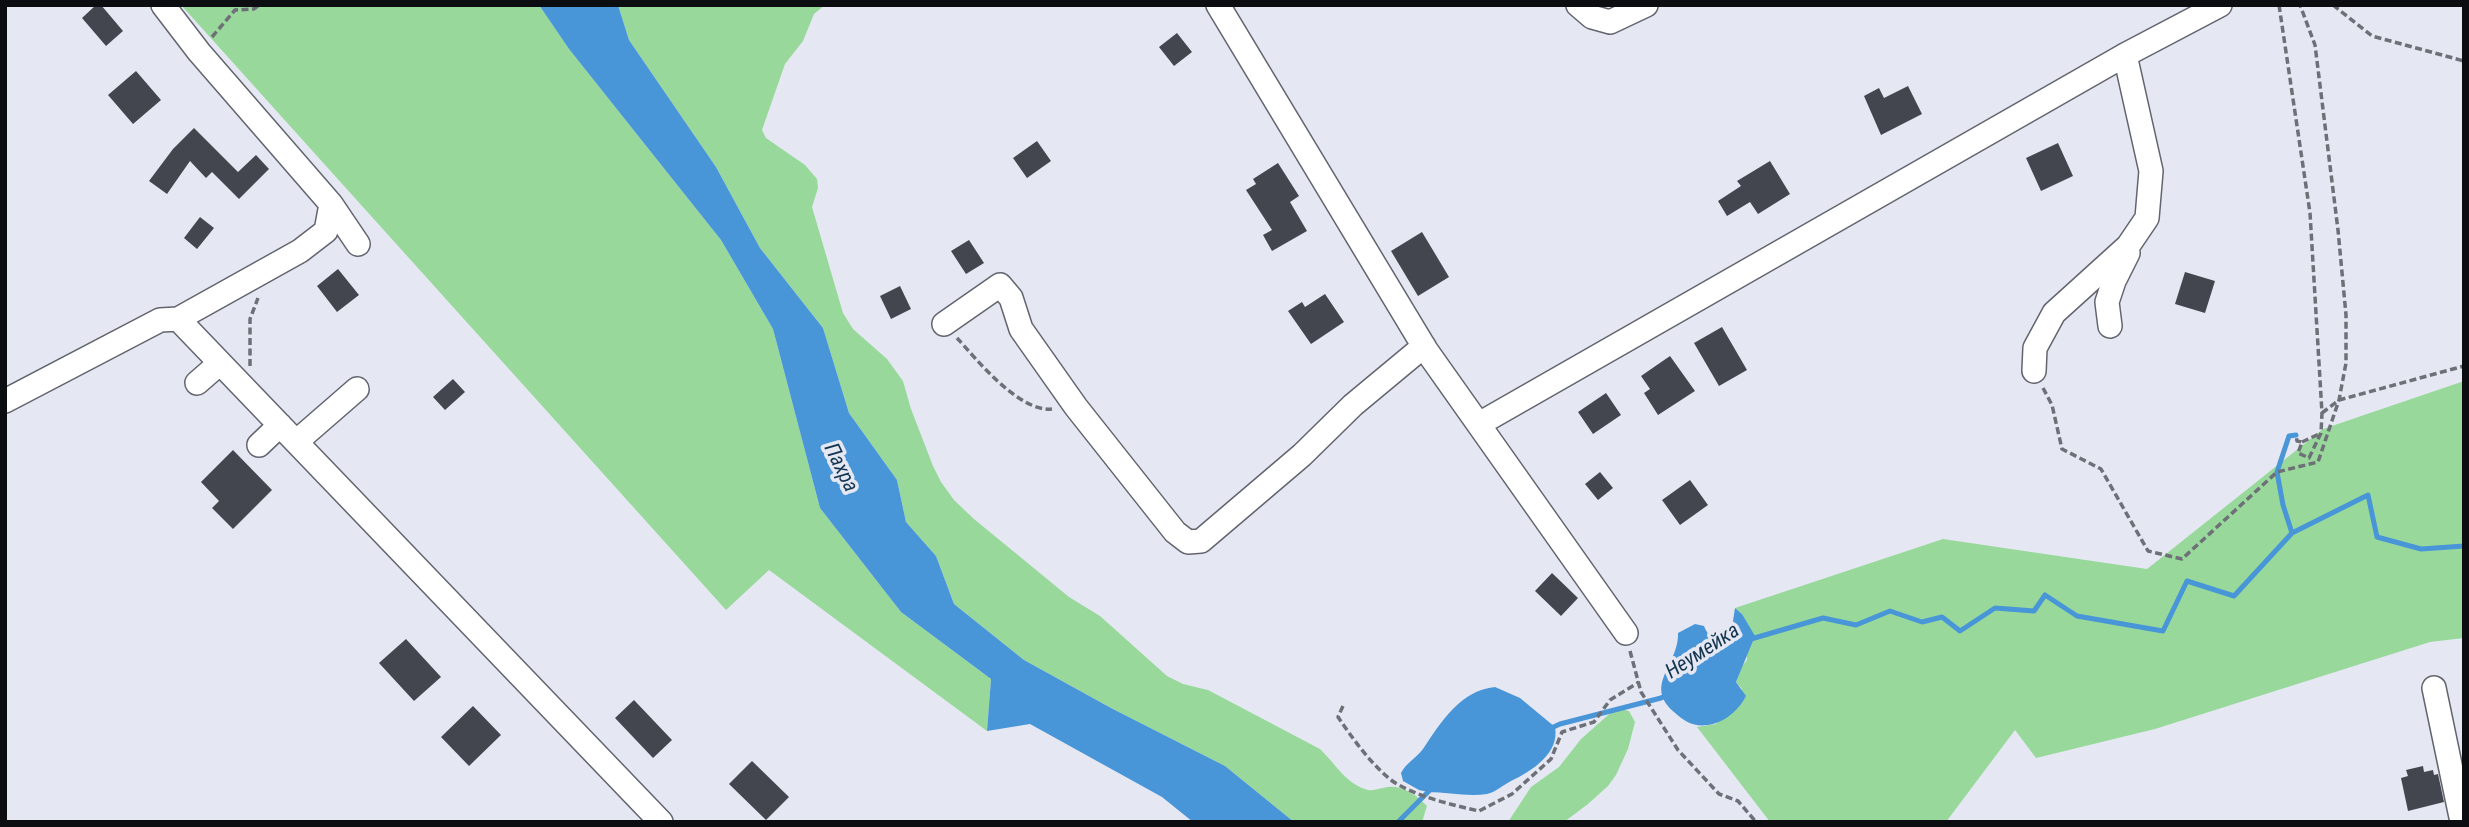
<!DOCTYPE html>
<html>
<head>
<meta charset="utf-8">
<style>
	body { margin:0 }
	#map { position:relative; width:2469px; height:827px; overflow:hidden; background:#e5e8f3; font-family:"Roboto Condensed",sans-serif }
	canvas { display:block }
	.frame { position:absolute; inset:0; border:7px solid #0c0d10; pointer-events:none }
</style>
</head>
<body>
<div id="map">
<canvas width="2469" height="827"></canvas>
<div class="frame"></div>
</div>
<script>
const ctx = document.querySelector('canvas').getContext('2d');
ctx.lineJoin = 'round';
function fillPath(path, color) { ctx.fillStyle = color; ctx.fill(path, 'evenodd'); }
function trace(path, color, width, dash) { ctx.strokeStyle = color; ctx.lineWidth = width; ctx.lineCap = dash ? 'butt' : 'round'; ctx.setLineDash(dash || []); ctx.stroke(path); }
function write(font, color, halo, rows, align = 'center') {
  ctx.font = font + ' "Roboto Condensed",sans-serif'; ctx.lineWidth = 7; ctx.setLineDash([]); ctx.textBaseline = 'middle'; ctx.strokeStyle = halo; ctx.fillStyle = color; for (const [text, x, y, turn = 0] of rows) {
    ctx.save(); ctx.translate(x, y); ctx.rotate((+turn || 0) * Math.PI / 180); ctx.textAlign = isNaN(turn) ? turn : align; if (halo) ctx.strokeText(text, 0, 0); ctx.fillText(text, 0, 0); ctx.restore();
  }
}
const green = new Path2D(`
	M181,5H539L569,49L721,240L773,329L820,508L901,612L991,679L987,731L769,570L726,610Z
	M618,5H825L814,14L803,41L785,64L762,130L766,138L805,165L817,179L818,188L812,207L843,313L853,329L887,359L903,381L911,409L933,466L941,482L954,500L974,519L1069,597L1100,616L1167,676L1183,684L1208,690L1320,749C1332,760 1342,777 1356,785C1372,794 1373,789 1388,787C1404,785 1417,796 1427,806L1422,822H1294L1225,766L1111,708L1024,660L954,604L936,556L906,522L897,480L849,413L823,328L760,248L716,167L629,40Z
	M2464,381V638L2430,642L2155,729L2036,758L2015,730L1946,822H1770L1697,727L1716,724L1742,689L1736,682L1742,666L1747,660L1742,614L1735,608L1943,539L2147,569L2323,429Z
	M1616,708L1629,711L1635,722L1628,749L1616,775L1608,786L1588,804L1564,822H1508L1531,787L1559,767L1581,739Z`);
const water = new Path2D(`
	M539,5H618L629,40L716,167L760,248L823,328L849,413L897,480L906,522L936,556L954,604L1024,660L1111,708L1225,766L1294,822H1193L1162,797L1030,724L987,731L991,679L901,612L820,508L773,329L721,240L569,49Z
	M1735,608L1742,614L1755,636L1736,682L1746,696C1739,710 1724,723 1708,725C1694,727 1685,722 1674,712C1643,685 1679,665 1678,633L1695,624L1704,626C1711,644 1727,646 1737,630L1733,621Z
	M1495,687L1520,698L1555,727C1560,753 1532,771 1511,781C1503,785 1496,792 1487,794C1468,797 1447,792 1428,792L1419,790L1403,781L1401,773C1406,763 1416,758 1423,749C1441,722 1461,690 1495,687Z`);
const stream = new Path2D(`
	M2292,533L2283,505L2277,472L2289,436L2296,435
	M1751,639L1823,618L1856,625L1890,611L1922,622L1942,617L1960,631L1995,608L2034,611L2045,595L2077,616L2163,631L2187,581L2234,596L2292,533L2368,495L2377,537L2421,549L2464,546
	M1549,729L1560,724L1661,698L1667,695
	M1398,822L1432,788`);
const building = new Path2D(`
	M96,5H101L123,31L106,46L82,18Z
	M1177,33L1192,52L1174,66L1159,47Z
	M136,71L161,100L133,124L108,95Z
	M1908,86L1922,114L1881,135L1864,96L1879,88L1884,98Z
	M194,128L238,172L256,155L269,169L239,199L212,172L206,178L190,161L167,194L149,181L173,149Z
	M1037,141L1051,161L1027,178L1013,158Z
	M2058,143L2073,176L2041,191L2026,158Z
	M1770,161L1790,194L1758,214L1750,202L1727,216L1718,201L1741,186L1737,181Z
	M1278,163L1299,196L1290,202L1307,231L1272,251L1263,235L1272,230L1246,190L1256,184L1253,179Z
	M200,217L214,228L197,249L184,238Z
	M1422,232L1449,277L1418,296L1391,251Z
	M969,240L984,263L966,274L951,251Z
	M338,269L359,295L337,312L317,286Z
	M2185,272L2215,281L2205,313L2175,304Z
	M900,286L911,309L891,319L880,296Z
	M1325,294L1344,322L1311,344L1288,311L1302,302L1305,307Z
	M1722,327L1747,370L1719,386L1694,343Z
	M1670,356L1695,391L1658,415L1644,393L1650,389L1641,376Z
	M453,379L465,392L445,410L433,397Z
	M1606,393L1621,415L1593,434L1578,412Z
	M233,450L272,490L233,529L212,508L219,501L201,482Z
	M1600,472L1613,488L1598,500L1585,484Z
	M1690,480L1708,505L1680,525L1662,500Z
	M1552,573L1578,598L1561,616L1535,591Z
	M406,639L441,677L414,701L379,663Z
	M634,700L672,740L653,758L615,718Z
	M473,706L501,735L469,766L441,737Z
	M752,761L789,797L766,820L729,784Z
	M2423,766L2424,772L2433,770L2434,775L2438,774L2444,802L2408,811L2401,778L2408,776L2406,770Z`);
const path = new Path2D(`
	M2279,5L2310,213L2322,413L2321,433L2309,458L2298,453L2302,442L2297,441L2296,435
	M2333,5L2372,36L2464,61
	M212,37L235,10L254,9L259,5
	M957,338C978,361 1019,412 1052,409
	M250,366V319L258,298
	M2043,388L2052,405L2062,449L2101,469L2148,551L2182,559L2277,472L2318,462L2339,400L2346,363V315L2338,230L2315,45L2300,5
	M2322,413L2339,400L2464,366
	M2302,442L2319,434
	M1630,651L1641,692L1678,750L1719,794L1738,801L1756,822
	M1343,706L1338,717C1353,739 1370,763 1391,780C1413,796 1453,805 1479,811L1512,794L1551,759L1562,732L1594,722L1610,700L1639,682`);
const minor = new Path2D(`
	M1218,5L1426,350L1626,633
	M1578,5L1592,17L1610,22L1646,5
	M331,204L358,244
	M178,319L661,822
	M944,324L1000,285L1011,298L1021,329L1076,407L1175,532L1188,542L1201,541L1302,455L1353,405L1424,346
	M2110,326L2107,302L2114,281L2128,253
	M2034,371L2035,348L2054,313L2128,246L2147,218L2151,171L2125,55
	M197,383L220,363
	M5,401L160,320L178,319L300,251L326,231L331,204L199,52L163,5
	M1479,424L2125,55L2220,5
	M296,442L357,389
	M259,445L280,425
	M2434,688L2462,822`);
const waterNames = [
	["Пахра",840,468,64],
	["Неумейка",1703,652,-33]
];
fillPath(green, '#98d99b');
fillPath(water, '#4895d8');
trace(stream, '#4895d8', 5);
fillPath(building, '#44464f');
trace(minor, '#62646e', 26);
trace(path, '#6e7077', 3.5, [7, 3.5]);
trace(minor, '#fff', 23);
write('italic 21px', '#143550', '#e5e8f3', waterNames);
</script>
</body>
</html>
